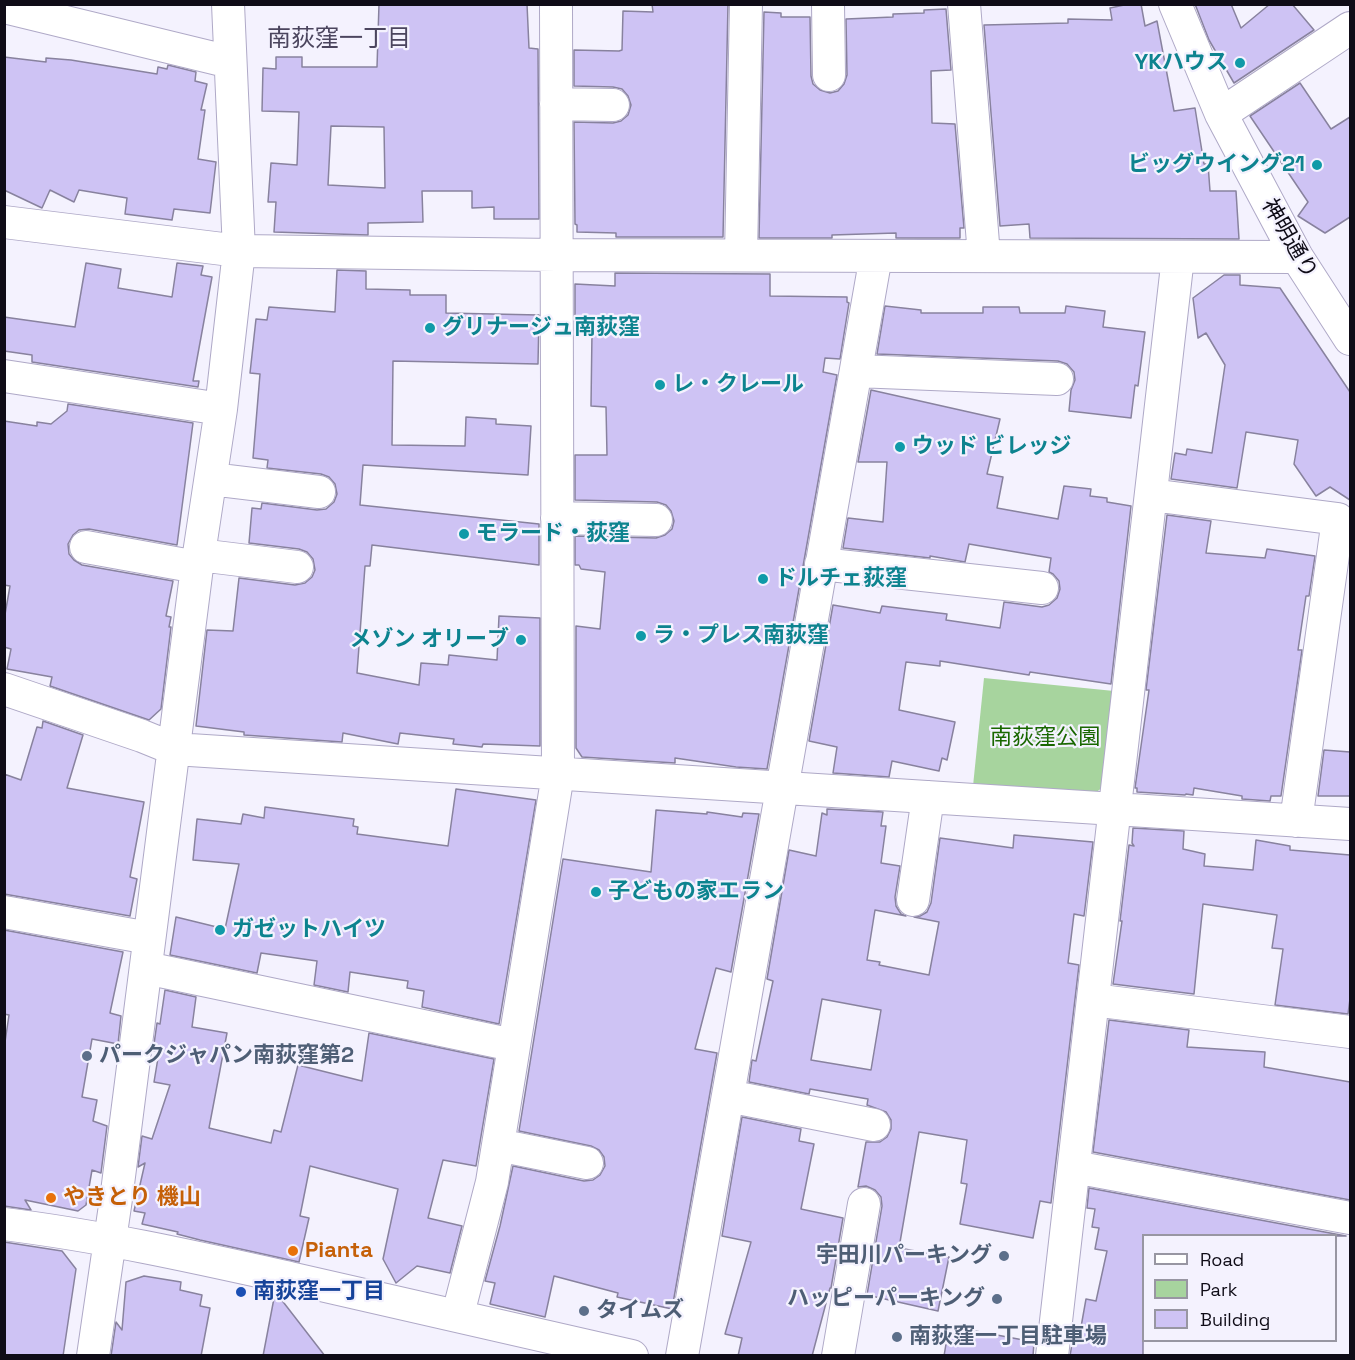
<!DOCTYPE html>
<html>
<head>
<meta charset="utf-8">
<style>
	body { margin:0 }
	#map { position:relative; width:1355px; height:1360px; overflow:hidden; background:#f4f2fe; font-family:"Space Grotesk",sans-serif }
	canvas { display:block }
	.frame { position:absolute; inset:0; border:6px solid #0f0c17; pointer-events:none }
	.legend { position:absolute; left:1142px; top:1234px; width:195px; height:108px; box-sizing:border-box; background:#f4f2fe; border:2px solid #9896a2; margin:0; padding:8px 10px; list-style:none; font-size:18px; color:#0f0c17 }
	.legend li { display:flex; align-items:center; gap:12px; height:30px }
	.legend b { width:30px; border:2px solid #9896a2 }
</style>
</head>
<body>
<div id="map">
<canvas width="1355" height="1360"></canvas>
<div class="frame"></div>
<ul class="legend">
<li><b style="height:8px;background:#fff"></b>Road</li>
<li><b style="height:16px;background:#a7d49e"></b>Park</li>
<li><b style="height:16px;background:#cec3f4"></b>Building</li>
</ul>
</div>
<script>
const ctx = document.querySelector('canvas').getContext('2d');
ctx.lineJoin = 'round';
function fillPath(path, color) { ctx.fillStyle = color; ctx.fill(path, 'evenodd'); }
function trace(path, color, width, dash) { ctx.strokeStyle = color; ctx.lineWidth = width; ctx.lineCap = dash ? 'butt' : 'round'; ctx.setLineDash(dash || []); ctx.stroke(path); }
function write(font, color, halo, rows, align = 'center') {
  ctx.font = font + ' "Space Grotesk","Noto Sans JP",sans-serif'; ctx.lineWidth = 4.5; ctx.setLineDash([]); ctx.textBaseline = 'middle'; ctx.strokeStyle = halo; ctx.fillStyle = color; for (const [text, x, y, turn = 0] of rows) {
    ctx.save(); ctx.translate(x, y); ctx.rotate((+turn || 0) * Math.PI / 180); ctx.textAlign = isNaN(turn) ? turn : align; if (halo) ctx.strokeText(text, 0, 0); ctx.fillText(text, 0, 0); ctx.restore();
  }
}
const green = new Path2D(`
	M984,678L1114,691L1103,787L1090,797L973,786Z`);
const building = new Path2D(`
	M379,4H527L529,48L538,49L539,219H494V207L472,208V191H422L423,222L368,223V235L274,232L276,202H268L271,163L297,165L299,112L262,111L263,68L276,69V57H302V67H377ZM331,126L384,127L385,188L328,185Z
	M652,4H728L723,237H616V233L577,232V225L575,224L574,122L613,123L621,121L628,115L631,105L628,96L622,89L613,87L574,86V50L619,51L622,50L623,11L653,12Z
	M1129,4H1141L1145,26L1157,21L1174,111L1195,108L1204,164H1208L1210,191H1236L1239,239L1030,238L1029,224L1000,226L984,25L1068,23V19L1112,20L1110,8Z
	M1195,4H1231L1241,28L1270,4H1292L1314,30L1234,83L1209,40Z
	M946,9L951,70L931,71L932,123L955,124L964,228H960V238H896V233L832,235V238H759L764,12L781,13V17H810L811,76L813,84L820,90L830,93L838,91L844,84L847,75L846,19L893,17V14L924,13V10Z
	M4,57L46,62V58L71,60L157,74L158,67L167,69L168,65L196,72L195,81L207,84L201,110H205L198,159L216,162L210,213L174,209L172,220L125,214L127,198L79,190L74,202L50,190L42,208L4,190Z
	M1300,83L1331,129L1350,117V217L1325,233L1298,216L1308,202L1250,116Z
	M86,263L121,269L118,288L172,297L177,263L203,266L201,275L212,277L193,381H199L198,387L32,362V355L4,351V317L75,327Z
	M337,270L366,271V289L410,290V295H446V313L539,315L538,364L393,361L392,445L465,446L466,417L496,419V424L531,426L528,475L363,465L360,505L539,524V565L372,545L370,566H365L357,673L419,685L421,663L448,665L449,655L497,660L499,616L540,618V746L483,744L482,747L453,744L454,739L400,733L398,744L343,733L342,742L244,735V732L196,726L207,630L233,631L239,578L295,585L305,583L312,577L315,570L313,559L307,552L299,549L249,543L252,508L261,509L262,503L317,510L326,509L334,502L337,494L335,484L329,477L321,474L267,468L268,460L253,458L260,374L250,373L256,319L267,320L269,307L335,312Z
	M615,273L770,274V296L847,297V302L849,303L840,359L825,358L823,372L837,375L767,769L736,767L675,758V763L582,757L576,748V626L600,629L605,572L581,569L579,565H575V536L656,538L665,535L672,529L674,521L671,511L666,505L657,502L575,500V455H607L606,407L591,406L592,332L575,331V284L615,286Z
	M1224,275H1240V285L1280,288L1350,392V500L1330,487L1316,496L1294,464L1298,440L1246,432L1237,488L1171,479L1175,453L1186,455L1187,449L1212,453L1225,365L1206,333L1198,338L1193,298Z
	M885,306L921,310V313H983V307H1019L1020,313H1065L1066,306L1105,311L1103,327L1145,332L1138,386L1135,385L1131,418L1069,411L1071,390L1075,380L1074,372L1067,364L1058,361L877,354Z
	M871,390L1000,419L987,474L1003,477L997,508L1058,519L1064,486L1091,489L1090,496L1107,498V502L1131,506L1111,684L1030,672L1029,675L940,661V666L906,662L899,710L955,722L947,760L942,758L939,771L892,761L889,777L833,773L837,747L809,741L833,605L880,613L882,606L947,614L946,620L1000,628L1004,602L1042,607L1049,605L1057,598L1060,589L1059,581L1053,574L1049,572L1051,558L969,544L965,562L930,556V558L843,548L848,518L883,522L887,462H858Z
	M68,404L193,423L177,545L89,529L79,530L73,535L68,544L69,554L74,560L82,565L173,581L166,616L171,617L169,627H171L161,709L149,720L50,686L52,677L7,669L11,649L4,647V620L10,586L4,585V421L37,426V422L51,424L67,411Z
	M1167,515L1211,521L1206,553L1265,558L1267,549L1315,556L1309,596H1306L1298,650H1302L1281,796H1271L1270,801L1242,799V796L1194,788L1193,795L1186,794L1185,795L1137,792V788H1135L1149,690H1146Z
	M43,721L83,735L67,788L144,802L130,877L137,879L130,916L4,894V774L21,780L37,727L42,728Z
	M1324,750L1350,752V796H1318Z
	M456,789L536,800L499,1024L422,1007L424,991L407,988L408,981L350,972L348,992L314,985L317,961L261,953L257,973L170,955L176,917L225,929L239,864L193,860L197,819L241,824L243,814L264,818L265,807L354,819L353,826L358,827L357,834L448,846Z
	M827,809L883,812L881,826H886L881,863L900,866L895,897L896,906L901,914L906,916L875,910L867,960L880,962L879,965L929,975L939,922L914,917L920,916L927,912L931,903L940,838L1013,848L1014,835L1093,842L1084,916L1074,914L1068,963L1079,965L1051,1203L1040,1201L1033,1238L960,1224L967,1184L961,1183L967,1140L919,1132L899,1248L949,1257L938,1311L867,1295L882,1206L881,1197L875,1190L866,1186L858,1187L866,1142H880L887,1137L891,1129V1120L886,1112L867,1105L868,1099L810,1089L809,1094L749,1082L752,1060L756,1061L773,981L767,979L789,850L816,856L822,813L827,815ZM822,999L881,1010L871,1070L811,1060Z
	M656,810L707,814V812L742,817L743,813L759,814L731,972L716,968L695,1049L717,1053L672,1309L617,1297L618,1293L554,1276L545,1317L490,1304L495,1283L485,1281L500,1226L513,1166L584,1181L593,1180L600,1175L605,1166L604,1157L599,1150L591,1146L519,1131L563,859L651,872Z
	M1133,828L1184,831L1183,849L1205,854L1204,866L1253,870L1256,840L1290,846V850L1350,855V999L1348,1014L1275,1005L1283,949L1272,948L1277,915L1203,904L1194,994L1113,984L1122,921H1120L1129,845L1134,846L1132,843Z
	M4,930L123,952L110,1013L121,1016L118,1044L92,1039L82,1097L97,1100L93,1121L107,1126L101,1173L92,1170L86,1205L78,1211L25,1200L31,1210L4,1206V1049L9,1015L4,1014Z
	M165,990L196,997L192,1027L227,1033L209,1128L271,1143L274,1130L281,1132L298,1065L362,1081L369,1033L494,1059L476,1166L443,1160L428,1218L462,1226L450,1273L417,1266L396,1283L383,1259L398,1189L310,1166L300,1216L309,1218L299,1262L200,1240L177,1234L178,1232L142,1224L145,1213L134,1211L145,1163L138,1167L142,1136L152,1139L170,1085L154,1082L159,1052L153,1051L157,1023L160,1024Z
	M1109,1020L1189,1030L1187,1047L1265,1052L1264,1067L1350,1082V1200L1093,1152Z
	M742,1117L801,1129L799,1141L814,1144L801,1209L843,1218L831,1288H830L812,1356H738L742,1338L725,1334L751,1242L722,1236Z
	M1089,1188L1346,1236H1143V1356H1070L1075,1326L1081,1327L1086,1299L1096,1301L1107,1251L1095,1249L1099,1228L1092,1227L1095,1209L1087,1208Z
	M4,1242L62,1251L76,1269L63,1356H4Z
	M144,1276L181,1282L180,1290L202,1295L200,1306L210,1308L201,1356H111L116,1322L122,1330L126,1282Z
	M275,1293L277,1294L325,1356H263Z
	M949,1326L1034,1342L1033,1356H944Z`);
const minor = new Path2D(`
	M828,4L829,75
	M964,4L984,256
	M1175,4L1221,114L1297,257L1350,339
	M4,7L230,62
	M556,104L613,105
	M1221,114L1350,28
	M4,222L239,251L556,255L1297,257
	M741,255L746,4
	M856,371L1057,379
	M4,376L221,409
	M211,479L319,492
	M1151,495L1338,519L1296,821
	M557,518L656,520
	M86,547L197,567
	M199,555L297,567
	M821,564L1042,588
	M4,689L142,736L174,749L1350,824
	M913,900L928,797
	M4,912L149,938
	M146,968L513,1045
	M1093,1000L1350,1032
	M728,1096L874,1125
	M498,1145L587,1163
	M1074,1167L1350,1218
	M4,1224C101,1236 195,1257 290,1278C404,1303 518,1329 632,1356
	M458,1314L492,1182L558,774L556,4
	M93,1356L117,1192L197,567L221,409L239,251L228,4
	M682,1356L876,256
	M838,1356L864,1204
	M1052,1356L1178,257`);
const markers = [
	[1240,63,6,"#0f9aa8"],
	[1317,165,6,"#0f9aa8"],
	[430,328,6,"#0f9aa8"],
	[660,385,6,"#0f9aa8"],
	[900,447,6,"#0f9aa8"],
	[464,534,6,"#0f9aa8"],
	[763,579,6,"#0f9aa8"],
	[641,636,6,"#0f9aa8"],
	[521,640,6,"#0f9aa8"],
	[596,892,6,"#0f9aa8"],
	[220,930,6,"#0f9aa8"],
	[87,1056,6,"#5c6f8a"],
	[51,1198,6,"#e8710a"],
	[293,1251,6,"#e8710a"],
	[1004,1256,6,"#5c6f8a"],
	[241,1292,6,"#1a4fb4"],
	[997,1299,6,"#5c6f8a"],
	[584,1311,6,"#5c6f8a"],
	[897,1337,6,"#5c6f8a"]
];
const cultureNames = [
	["YKハウス",1228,63,"right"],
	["ビッグウイング21",1305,165,"right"],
	["グリナージュ南荻窪",442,328],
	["レ・クレール",672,385],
	["ウッド ビレッジ",912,447],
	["モラード・荻窪",476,534],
	["ドルチェ荻窪",775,579],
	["ラ・プレス南荻窪",653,636],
	["メゾン オリーブ",509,640,"right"],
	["子どもの家エラン",608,892],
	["ガゼットハイツ",232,930]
];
const streetNames = [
	["神明通り",1289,239,60]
];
const parkNames = [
	["南荻窪公園",1045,738]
];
const serviceNames = [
	["パークジャパン南荻窪第2",99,1056],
	["宇田川パーキング",992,1256,"right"],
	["ハッピーパーキング",985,1299,"right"],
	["タイムズ",596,1311],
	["南荻窪一丁目駐車場",909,1337]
];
const foodNames = [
	["やきとり 機山",63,1198],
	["Pianta",305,1251]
];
const transitNames = [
	["南荻窪一丁目",253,1292]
];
const neighbourhoodNames = [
	["南荻窪一丁目",339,39]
];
fillPath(green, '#a7d49e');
fillPath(building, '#cec3f4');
trace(building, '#88829e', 1.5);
trace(minor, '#afa9c7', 34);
trace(minor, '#fff', 32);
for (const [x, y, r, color] of markers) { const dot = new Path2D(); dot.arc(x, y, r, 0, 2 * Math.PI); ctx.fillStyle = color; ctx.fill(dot); trace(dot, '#f4f2fe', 2); }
write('bold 22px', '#0d838f', '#f4f2fe', cultureNames, 'left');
write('22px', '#0f0c17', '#f4f2fe', streetNames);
write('22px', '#196700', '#f4f2fe', parkNames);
write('bold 22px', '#4e5e75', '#f4f2fe', serviceNames, 'left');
write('bold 22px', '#c56008', '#f4f2fe', foodNames, 'left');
write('bold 22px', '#164399', '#f4f2fe', transitNames, 'left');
write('24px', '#4b455e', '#f4f2fe', neighbourhoodNames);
</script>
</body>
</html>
